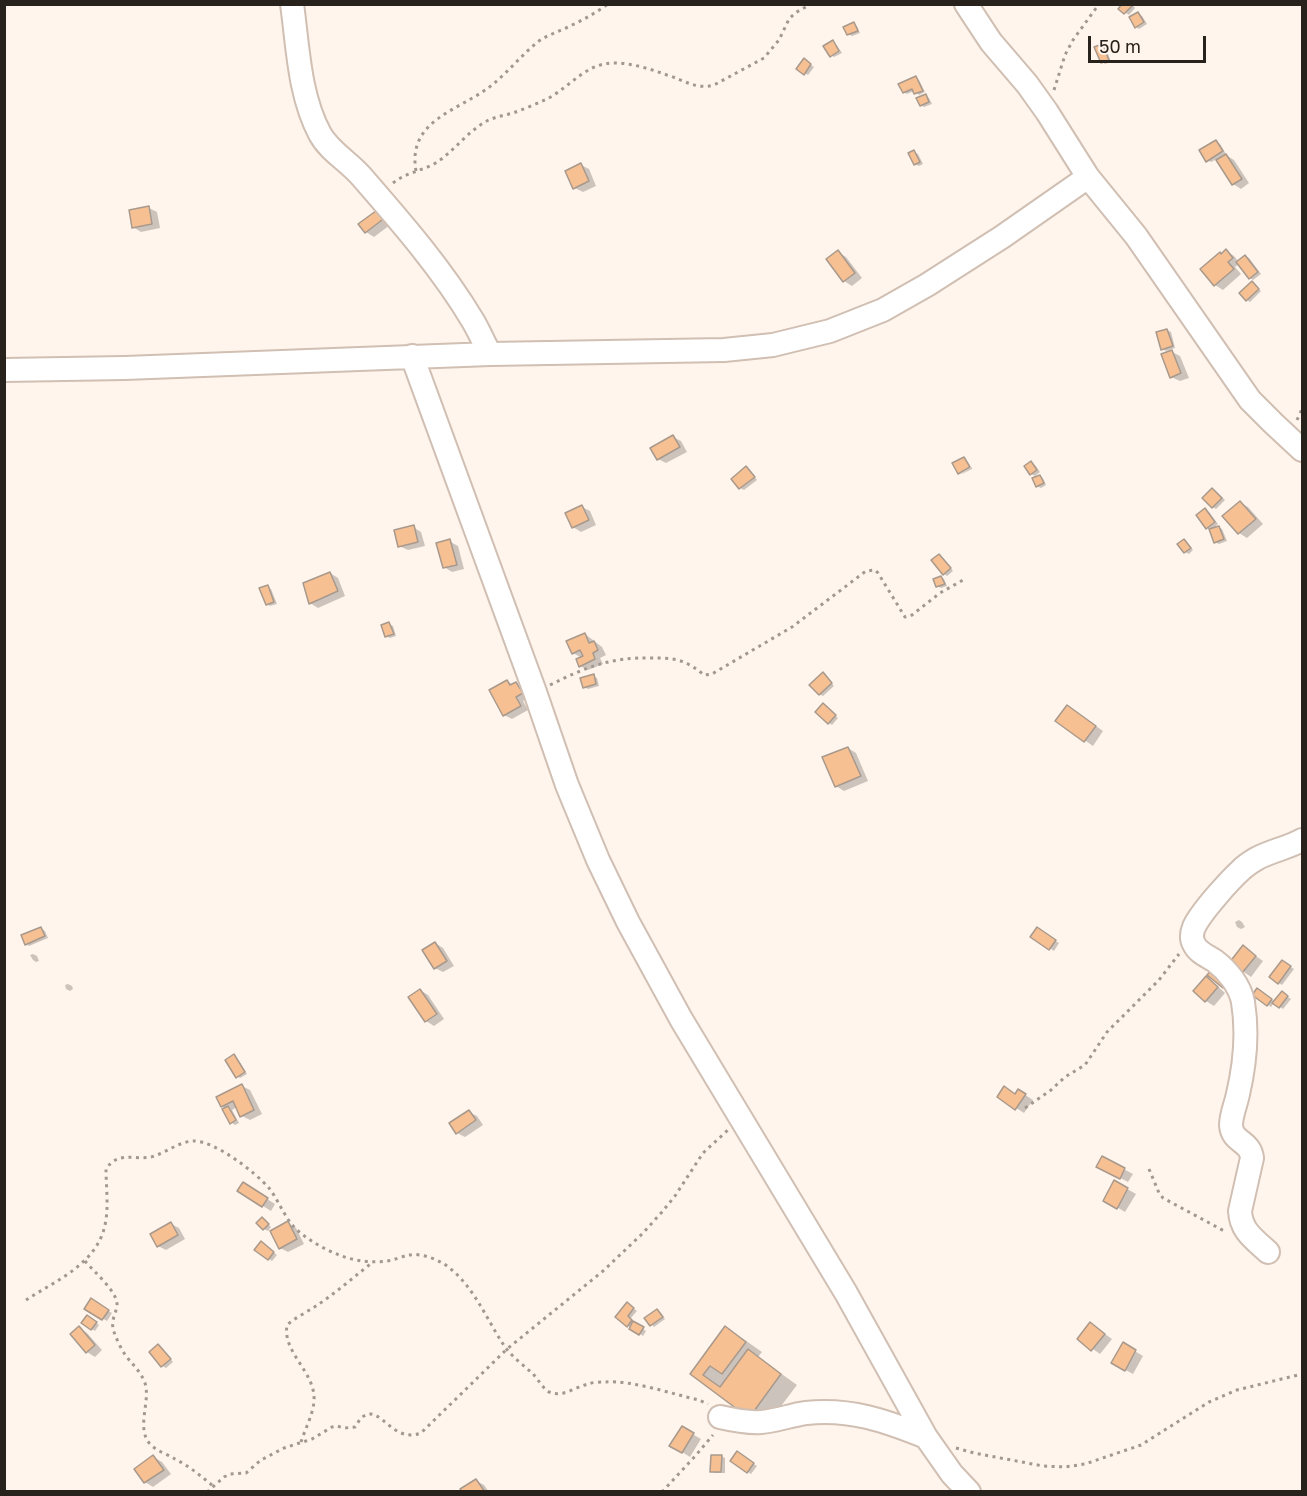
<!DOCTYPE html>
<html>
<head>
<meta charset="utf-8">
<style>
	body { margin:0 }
	#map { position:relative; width:1307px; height:1496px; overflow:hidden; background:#fff5ec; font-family:"Golos Text",sans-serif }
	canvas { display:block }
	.frame { position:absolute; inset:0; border:6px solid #28221d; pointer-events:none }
	.scale { position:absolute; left:1088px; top:36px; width:118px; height:27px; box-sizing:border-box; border:3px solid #28221d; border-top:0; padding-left:8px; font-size:18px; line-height:21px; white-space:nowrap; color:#28221d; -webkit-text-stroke:4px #fff5ec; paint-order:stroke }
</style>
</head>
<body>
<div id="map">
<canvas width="1307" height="1496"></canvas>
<div class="frame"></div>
<div class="scale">50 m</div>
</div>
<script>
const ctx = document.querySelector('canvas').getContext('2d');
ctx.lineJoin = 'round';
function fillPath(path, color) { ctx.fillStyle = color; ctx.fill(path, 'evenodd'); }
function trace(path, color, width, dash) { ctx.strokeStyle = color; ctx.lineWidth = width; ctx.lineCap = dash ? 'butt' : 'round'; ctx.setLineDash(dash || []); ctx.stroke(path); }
const shadow = new Path2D(`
	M1132,4L1135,8L1129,15L1120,9Z
	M1138,14L1142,16L1147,24L1139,29L1136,27Z
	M854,24L857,26L860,33L852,36L848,34Z
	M833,42L836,44L842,53L834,57L831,55Z
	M1102,46L1106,48L1111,62L1105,64L1102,62Z
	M804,60L814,67L808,75L798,69Z
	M916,78L919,80L925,92L919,95L914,91L907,94L904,92Z
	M926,96L929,98L932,104L924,107L921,105Z
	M1216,142L1220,144L1226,154H1224L1234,160L1249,183L1241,189L1233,184L1217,159L1211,162L1207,160Z
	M914,152L918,154L923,164L919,166L915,164Z
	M581,165L589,169L596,186L583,192L575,188Z
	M149,208L157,212L160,228L141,232L133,227Z
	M380,210L394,222L374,237L366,232Z
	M1226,251L1234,256L1238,261L1245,256L1249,258L1261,274L1253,280L1250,278L1239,264L1235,267L1241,274L1223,290L1215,285Z
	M838,252L846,257L862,278L852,286L844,281Z
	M1252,283L1261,291L1250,302L1247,300Z
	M1167,330L1171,332L1175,348L1166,351L1163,349Z
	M1172,352L1180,356L1189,378L1180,381L1171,377Z
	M673,437L681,441L687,452L666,463L658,459Z
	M1031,463L1035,465L1040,472L1035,476L1031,474Z
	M972,467V469L962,474H961Z
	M746,468L750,470L757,480L744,490L740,488L733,479Z
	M1040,476L1043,478L1046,485L1041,488L1037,486Z
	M1213,489L1225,500L1216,509L1213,507Z
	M1240,503L1248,507L1263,524L1247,538L1239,533L1224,517Z
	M582,507L590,511L596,525L581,532L573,527Z
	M1205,510L1209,512L1218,524L1216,526L1222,529L1227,541L1219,544L1215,542L1210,530L1207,528Z
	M413,527L421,532L425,546L408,550L399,546Z
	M449,541L458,546L464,569L452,572L444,567Z
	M1184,541L1187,543L1193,550L1189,554L1185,552Z
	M939,556L943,558L953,571L947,576L944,574Z
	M330,573L338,578L345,596L318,608L310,603Z
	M941,577L944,579L947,586L941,588L937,586Z
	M267,587L271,589L277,604L270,606L267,604Z
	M389,624L393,626L396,636L390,638L386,636Z
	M585,634L602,647L606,655L600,658L603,664L588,670L580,666L582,658L573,653Z
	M593,676L597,678L599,686L588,689L584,687Z
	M826,676L834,686L823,696L819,694Z
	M507,681L513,685L516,684L524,688L530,698L523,701L528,710L512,719L504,715Z
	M826,707L838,718L832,725L829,723Z
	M1075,711L1103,731L1093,746L1057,721Z
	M848,748L856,753L868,781L844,791L836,786Z
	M1239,920L1242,922L1245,927L1241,929L1237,927L1235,922Z
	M41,928L45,931L48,938L29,946L26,943Z
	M1037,929L1059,943L1054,951L1032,936Z
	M435,943L443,948L454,966L443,972L435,968Z
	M1243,947L1263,961L1251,977L1231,963Z
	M33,954L37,956L39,961L36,962L33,960L30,955Z
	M1283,962L1294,969L1282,985L1279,983Z
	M1206,978L1214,983L1225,993L1214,1006L1206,1001L1195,991Z
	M68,984L72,986L73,989L70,991L66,989L65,985Z
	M420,990L428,995L444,1019L434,1026L426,1021Z
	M1261,992L1275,1002L1282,993L1291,999L1283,1009L1274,1003L1271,1007L1268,1005Z
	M234,1056L237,1058L247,1074L240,1078L237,1076Z
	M242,1086L250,1090L262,1114L250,1120L242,1116L237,1107L232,1110L239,1123L235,1125L232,1123L227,1108L222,1106Z
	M1019,1091L1033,1100L1024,1113L999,1097L1016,1095Z
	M469,1112L477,1116L483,1125L465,1137L457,1133Z
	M1103,1158L1133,1174L1128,1182L1098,1166Z
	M1115,1182L1136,1194L1125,1212L1105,1200Z
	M243,1184L275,1204L271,1211L239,1191Z
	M265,1221L271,1227L268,1231L264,1229Z
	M288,1223L296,1228L304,1244L288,1252L280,1248Z
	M171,1224L179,1228L185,1239L166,1250L158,1246Z
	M264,1245L277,1255L272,1261L269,1259Z
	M91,1301L112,1313L107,1321L86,1308Z
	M630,1306L637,1311L630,1319L634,1323L646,1331L643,1336L631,1328L617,1317Z
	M657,1311L661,1313L665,1319L654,1327L651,1324Z
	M91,1319L99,1325L95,1331L92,1329Z
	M79,1328L87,1333L102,1350L95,1357L87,1352Z
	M725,1328L742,1338L762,1352L758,1357L797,1385L766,1426L692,1374Z
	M1098,1329L1112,1339L1100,1354L1079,1339Z
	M1123,1344L1143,1356L1133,1374L1113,1363Z
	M159,1346L162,1348L173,1362L166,1368L162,1366L151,1352Z
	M682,1428L701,1439L690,1457L671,1445Z
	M737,1453L757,1466L751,1474L732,1461Z
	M721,1456L725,1458V1473H715L712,1471Z
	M153,1457L162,1462L171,1474L153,1487L145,1482Z
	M476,1481L484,1485L489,1492H464Z`);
const building = new Path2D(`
	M1122,4H1132L1133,5L1124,14L1118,9Z
	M1138,12L1144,22L1135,28L1129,17Z
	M854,22L858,31L847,35L843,27Z
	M833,40L839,51L830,57L823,46Z
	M1102,44L1109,60L1101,63L1094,47Z
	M804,58L811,64L804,75L796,69Z
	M916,76L923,91L914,94L912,89L903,93L898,84Z
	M926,94L929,102L920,106L916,98Z
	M1216,140L1223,151L1206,162L1199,150Z
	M914,150L920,162L914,165L908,153Z
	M1226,154L1242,179L1232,185L1216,160Z
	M581,163L589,181L573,189L565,171Z
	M149,206L152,224L132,228L129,210Z
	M380,208L386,217L365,233L358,224Z
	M1226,249L1233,258L1228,262L1234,269L1214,286L1200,269L1220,252L1221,254Z
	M838,250L855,273L843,282L826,259Z
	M1245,255L1258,272L1249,279L1236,262Z
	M1252,281L1259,289L1246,301L1239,293Z
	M1167,329L1173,346L1161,350L1156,332Z
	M1172,350L1181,373L1170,378L1161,354Z
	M673,435L680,447L657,460L650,448Z
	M964,457L970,467L958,474L952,463Z
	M1031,461L1037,470L1030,475L1024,466Z
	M746,466L755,477L739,489L731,479Z
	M1040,475L1044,483L1036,487L1032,478Z
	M1212,488L1222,498L1212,508L1202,498Z
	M1240,501L1256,519L1238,534L1222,516Z
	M582,505L589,520L572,528L565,513Z
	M1205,508L1215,522L1206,529L1196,515Z
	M414,525L418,542L398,547L394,530Z
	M1219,526L1224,539L1214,543L1209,529Z
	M450,539L457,565L443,568L436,543Z
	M1184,539L1191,548L1184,553L1177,544Z
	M939,554L951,568L943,575L931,560Z
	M330,572L338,591L309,604L303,583Z
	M941,576L945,584L936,587L933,579Z
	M268,585L274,602L266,605L259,588Z
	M389,622L394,634L385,637L381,625Z
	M585,633L589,643L594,641L598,650L593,653L595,659L579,667L576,659L583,656L580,650L572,654L566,641Z
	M823,672L832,683L819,695L809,685Z
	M594,674L596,684L583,688L580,678Z
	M507,680L510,685L516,682L523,693L516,697L521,706L503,716L489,690Z
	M823,703L836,715L828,724L815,712Z
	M1067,705L1096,726L1084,742L1055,721Z
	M848,747L861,776L835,787L822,757Z
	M41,927L45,936L25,945L21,935Z
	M1037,927L1056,940L1049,950L1030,937Z
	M435,942L447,961L434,969L422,950Z
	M1243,945L1256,956L1242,973L1229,963Z
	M1282,960L1291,966L1278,984L1269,977Z
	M1213,968L1228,981L1223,988L1207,975Z
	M1206,976L1218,987L1205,1002L1193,991Z
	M1257,988L1272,999L1267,1006L1252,995Z
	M420,989L437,1014L425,1022L408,997Z
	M1282,991L1288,996L1279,1008L1272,1003Z
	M234,1054L245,1072L236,1078L225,1060Z
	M242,1084L254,1110L240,1117L233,1101L221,1107L216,1097Z
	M1004,1086L1015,1094L1018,1089L1026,1094L1015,1110L997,1097Z
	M228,1106L236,1120L230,1124L222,1109Z
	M469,1110L476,1120L456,1134L449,1123Z
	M1102,1156L1125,1168L1120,1179L1096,1167Z
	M1114,1180L1128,1188L1117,1209L1103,1201Z
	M243,1182L268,1198L262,1207L237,1191Z
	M262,1217L269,1224L263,1230L256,1223Z
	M288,1221L297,1239L279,1249L270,1231Z
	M171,1222L178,1235L157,1247L150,1234Z
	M261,1241L274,1252L268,1260L254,1250Z
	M91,1298L109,1310L102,1320L84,1309Z
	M627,1302L634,1308L628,1316L632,1320L627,1327L615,1317Z
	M657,1309L663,1317L650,1326L644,1318Z
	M87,1315L97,1322L91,1330L81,1323Z
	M633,1321L644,1327L639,1335L629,1329Z
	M1090,1322L1105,1334L1091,1351L1077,1339Z
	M79,1326L95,1345L86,1353L70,1334Z
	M725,1326L746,1342L722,1374L710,1366L703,1375L720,1387L748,1349L781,1374L749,1418L690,1374Z
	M1123,1342L1136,1350L1125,1371L1111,1363Z
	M158,1344L171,1359L161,1367L149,1352Z
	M682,1426L694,1433L682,1453L669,1446Z
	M737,1451L754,1463L747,1473L730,1461Z
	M153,1455L164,1470L144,1483L134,1469Z
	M711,1455H722L721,1472H710Z
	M476,1479L485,1492H462L460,1489Z`);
const path = new Path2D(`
	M1054,90L1065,55L1073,40L1099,4
	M416,171C407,121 457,111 488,88C507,74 521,55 539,41C549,34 561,31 572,25C585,19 597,12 608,4
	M393,183C405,173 421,171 434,164C451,154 463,137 479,126C489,118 501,116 513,113C524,109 536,104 547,99C570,87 586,63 614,63C632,63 650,69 667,75C684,80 696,90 714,85L764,58L779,40L789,19L795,13L811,4
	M1297,420L1302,409
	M550,685C586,667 611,657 652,658C664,658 677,658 688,664C694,667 699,671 704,675L712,674L792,627L866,571L875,570L878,573L905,617L912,615L940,593L963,580
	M1025,1108L1051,1090L1065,1077L1085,1065L1107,1032L1159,980L1179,954
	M1149,1169L1159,1193L1163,1198L1226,1232
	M85,1261C93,1271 118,1292 117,1305C116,1315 110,1320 114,1332C117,1340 121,1349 126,1356C133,1365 141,1372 145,1383C151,1402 135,1429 151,1445C158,1452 168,1454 175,1459C189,1466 201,1476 213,1486
	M26,1300C55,1281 97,1264 105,1225C109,1207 106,1187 106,1169C118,1151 134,1160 151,1157C166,1153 178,1142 193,1141C214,1140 255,1172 269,1188C279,1201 284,1217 296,1229C308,1240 324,1249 339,1255C354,1261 371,1263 387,1261C395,1260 402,1256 409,1255C420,1253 434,1258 444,1264C473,1283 486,1319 505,1347C513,1358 525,1366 534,1375C539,1381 543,1388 549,1392C563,1398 575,1387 588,1384C593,1382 600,1382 606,1382C632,1380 672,1394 699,1400L708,1404
	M301,1442C305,1429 313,1415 314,1401C316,1372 282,1353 287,1325C296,1317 309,1311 319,1304C338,1291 355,1276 373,1262
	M956,1448L974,1453L1043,1466L1065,1467L1085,1464L1141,1445L1209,1402L1237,1390L1302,1374
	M207,1492L224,1477L230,1474L246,1473L261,1460L284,1448L312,1439L332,1427L337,1426L344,1428L355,1427C358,1423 360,1418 364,1416C381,1405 392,1444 421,1433L507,1349L603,1271L642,1234L662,1212L675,1196L703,1153L728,1130
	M662,1492L697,1454L713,1435`);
const minor = new Path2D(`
	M292,4C298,47 299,95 320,134C329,151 348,161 361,176C401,222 442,269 473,321C479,331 484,343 490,354
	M966,4L991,42L1027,84L1047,112L1088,177L1136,236L1250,400L1273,423L1302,450
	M412,356L535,692L567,785L598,860L628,922L681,1019L846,1293L926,1437L952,1474L969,1492
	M4,370L125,368L490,354L724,350L773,345L830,331L883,310L927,285L1002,237L1088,177
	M1268,1252C1254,1239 1241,1231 1240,1211L1252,1158C1250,1140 1232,1143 1231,1125C1231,1115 1236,1104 1238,1094C1245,1064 1248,1033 1243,1002C1240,986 1228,971 1215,961C1208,956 1198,953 1194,944C1191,939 1192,932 1194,927C1201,912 1229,881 1241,870C1245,866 1251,862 1256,859C1270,851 1288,848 1302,840
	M720,1417C733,1420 747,1423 761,1422C776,1421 791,1415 806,1413C850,1408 886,1421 926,1437`);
fillPath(shadow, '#0003');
fillPath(building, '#f6c092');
trace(building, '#a8998c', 1.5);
trace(minor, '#d0bfb2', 26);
trace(path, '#a09891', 3, [3, 4.5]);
trace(minor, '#fff', 22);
</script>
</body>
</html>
